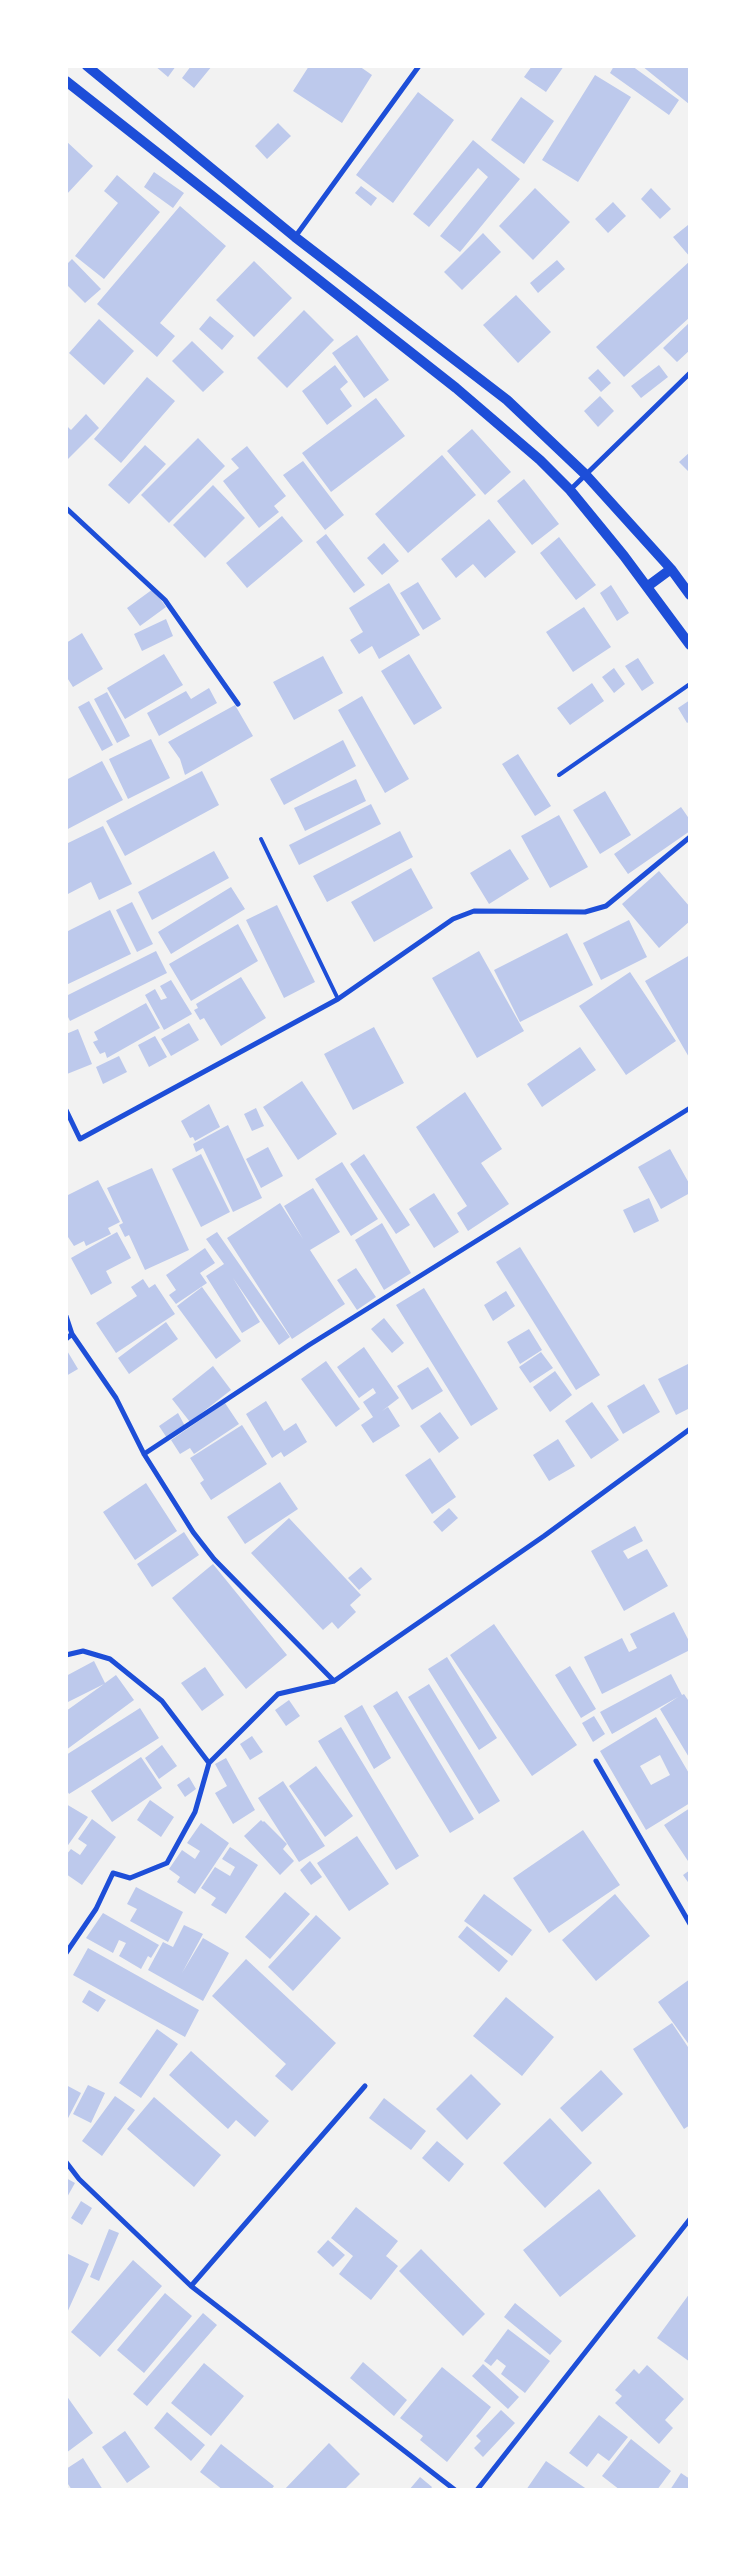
<!DOCTYPE html>
<html>
<head>
<meta charset="utf-8">
<style>
	body { margin:0 }
	#map { position:relative; width:756px; height:2556px; overflow:hidden; background:#f2f2f2; font-family:Overpass,sans-serif }
	canvas { display:block }
	.frame { position:absolute; inset:0; border:68px solid #fff; pointer-events:none }
</style>
</head>
<body>
<div id="map">
<canvas width="756" height="2556"></canvas>
<div class="frame"></div>
</div>
<script>
const ctx = document.querySelector('canvas').getContext('2d');
ctx.lineJoin = 'round';
function fillPath(path, color) { ctx.fillStyle = color; ctx.fill(path, 'evenodd'); }
function trace(path, color, width, dash) { ctx.strokeStyle = color; ctx.lineWidth = width; ctx.lineCap = dash ? 'butt' : 'round'; ctx.setLineDash(dash || []); ctx.stroke(path); }
const building = new Path2D(`
	M155,66H176L168,77Z
	M191,66H212L194,88L182,78Z
	M309,66H359L372,75L342,123L293,91Z
	M532,66H564L546,92L524,77Z
	M614,66H632L679,100L669,115L610,73Z
	M642,66H690V103L689,104Z
	M595,75L631,97L578,182L542,160Z
	M418,92L454,120L393,203L356,175Z
	M521,97L554,121L524,164L491,140Z
	M278,123L291,136L267,159L255,146Z
	M473,140L520,179L460,252L440,236L488,177L478,168L429,227L413,214Z
	M66,141L93,166L66,195Z
	M154,172L184,193L173,208L144,187Z
	M117,175L160,212L104,279L75,256L118,203L104,191Z
	M361,186L377,198L371,206L355,193Z
	M535,188L570,222L533,260L499,226Z
	M651,188L671,209L660,219L641,199Z
	M613,202L626,216L608,233L595,219Z
	M180,206L226,246L160,323L175,336L157,357L97,304Z
	M688,225L690,227V257L673,237Z
	M483,233L501,252L462,290L444,272Z
	M72,259L101,289L85,303L66,284V265Z
	M557,260L565,269L538,293L530,283Z
	M254,261L292,298L254,337L216,300Z
	M690,261V317L624,377L596,347Z
	M516,295L551,332L518,363L483,325Z
	M304,310L334,340L287,388L257,358Z
	M210,316L234,336L222,350L199,329Z
	M99,319L134,351L104,385L69,353Z
	M690,322V350L677,362L663,348Z
	M357,335L389,380L364,398L332,353Z
	M192,341L224,372L203,392L172,361Z
	M335,365L348,382L340,389L352,406L327,425L302,391Z
	M659,365L668,377L641,398L631,386Z
	M598,369L611,383L601,392L588,378Z
	M147,377L175,401L121,463L94,439Z
	M600,396L614,411L598,427L584,411Z
	M376,398L405,436L331,492L302,453Z
	M86,414L99,428L68,459L66,425L71,430Z
	M472,429L511,472L485,495L447,451Z
	M198,438L225,466L169,523L141,495Z
	M145,445L166,464L129,504L108,485Z
	M247,446L286,496L274,506L279,512L259,528L223,481L239,468L231,459Z
	M690,452V473L679,462Z
	M442,455L476,495L408,553L375,514Z
	M303,461L344,515L325,530L283,475Z
	M524,479L559,524L532,545L497,501Z
	M213,485L245,518L205,558L173,525Z
	M282,516L303,541L247,588L226,563Z
	M489,519L516,552L485,578L473,564L456,578L441,559Z
	M326,534L365,585L354,593L316,542Z
	M559,537L596,585L576,600L540,553Z
	M384,543L399,561L382,575L367,558Z
	M418,582L441,619L423,630L400,593Z
	M389,583L420,635L379,659L372,646L359,654L350,640L363,632L349,608Z
	M611,585L629,613L617,621L600,593Z
	M153,589L166,607L140,626L127,608Z
	M584,607L611,647L573,672L546,632Z
	M166,619L173,636L142,651L134,634Z
	M82,633L103,669L73,687L66,676V643Z
	M164,654L183,685L125,719L107,688Z
	M409,654L442,708L414,725L381,671Z
	M323,656L343,693L294,720L273,682Z
	M638,658L654,683L642,691L625,666Z
	M614,668L625,684L614,693L602,677Z
	M592,683L604,701L570,725L557,708Z
	M209,688L217,703L159,736L147,713L186,691L191,699Z
	M107,692L130,736L117,743L94,699Z
	M362,696L409,779L385,793L338,710Z
	M690,700V721L687,723L678,708Z
	M89,701L113,745L102,751L78,707Z
	M235,705L253,736L185,775L180,759L168,742Z
	M151,739L170,778L128,799L109,759Z
	M343,740L356,766L284,805L270,779Z
	M518,754L551,806L535,816L502,764Z
	M102,761L123,800L66,830V780Z
	M202,771L219,805L125,856L106,821Z
	M356,779L366,801L305,831L294,808Z
	M605,791L631,835L600,854L573,810Z
	M371,804L381,824L299,865L289,845Z
	M681,807L690,820V831L628,874L614,854Z
	M559,815L588,867L550,888L521,836Z
	M103,826L132,884L99,900L91,882L66,895V844Z
	M400,831L413,857L327,902L313,876Z
	M510,849L529,879L489,904L470,873Z
	M214,851L229,878L152,920L138,892Z
	M411,868L433,908L374,942L351,902Z
	M659,871L690,907V921L659,948L622,904Z
	M231,887L245,909L171,954L158,932Z
	M132,902L153,944L137,952L116,910Z
	M277,905L315,982L284,998L246,920Z
	M110,910L131,954L66,985V932Z
	M629,920L647,957L601,980L583,943Z
	M238,924L258,961L191,1001L169,964Z
	M567,933L593,985L520,1022L494,970Z
	M156,951L167,973L70,1021L66,1013V996Z
	M479,951L524,1031L477,1058L432,978Z
	M690,955V1059L645,981Z
	M630,972L676,1041L626,1075L579,1006Z
	M241,977L266,1018L221,1046L204,1018L200,1020L194,1010L198,1008L196,1004Z
	M171,980L192,1014L164,1030L145,995L155,989L161,1000L167,998L160,986Z
	M146,1003L160,1028L107,1058L105,1052L100,1054L93,1042L98,1040L94,1032Z
	M189,1023L199,1040L171,1056L161,1039Z
	M374,1027L404,1083L353,1110L324,1054Z
	M78,1029L92,1064L67,1074L66,1034Z
	M155,1036L167,1057L149,1067L138,1045Z
	M580,1047L596,1070L542,1107L527,1084Z
	M119,1056L127,1072L103,1084L96,1067Z
	M302,1081L337,1134L298,1160L263,1107Z
	M465,1092L502,1149L481,1163L509,1204L468,1231L457,1213L467,1206L416,1127Z
	M209,1104L220,1127L195,1141L193,1137L190,1138L181,1121Z
	M256,1108L264,1126L252,1131L244,1114Z
	M228,1125L262,1198L233,1212L203,1148L196,1152L193,1144Z
	M268,1147L283,1176L261,1188L246,1159Z
	M670,1149L690,1185V1193L661,1209L638,1167Z
	M201,1154L230,1212L201,1227L172,1169Z
	M364,1154L410,1225L396,1234L350,1164Z
	M342,1162L378,1219L351,1236L315,1179Z
	M152,1168L189,1250L145,1270L129,1235L125,1237L119,1225L123,1223L107,1188Z
	M98,1180L120,1222L108,1228L111,1234L86,1246L84,1241L74,1246L66,1234V1196Z
	M313,1188L340,1232L310,1250L345,1304L292,1339L227,1238L280,1203L303,1239L284,1206Z
	M434,1193L459,1232L434,1248L409,1209Z
	M649,1198L659,1221L634,1233L623,1210Z
	M382,1223L411,1273L384,1290L355,1240Z
	M117,1232L131,1258L106,1271L112,1283L91,1295L71,1258Z
	M217,1232L290,1337L279,1345L233,1278L260,1322L242,1333L206,1276L224,1264L206,1239Z
	M520,1247L600,1375L576,1390L496,1262Z
	M205,1248L215,1263L200,1273L207,1283L176,1304L169,1295L176,1290L166,1275Z
	M356,1268L376,1297L357,1310L337,1280Z
	M143,1279L149,1288L155,1284L175,1314L116,1353L96,1323L137,1296L131,1287Z
	M202,1287L241,1341L216,1359L177,1306Z
	M424,1288L498,1409L471,1426L396,1305Z
	M506,1291L515,1306L493,1321L484,1305Z
	M384,1318L404,1343L392,1353L371,1329Z
	M166,1322L178,1339L129,1374L118,1358Z
	M529,1329L542,1350L520,1364L507,1342Z
	M364,1347L399,1398L382,1411L388,1407L400,1426L373,1443L361,1425L373,1417L363,1402L376,1393L373,1388L359,1398L337,1367Z
	M66,1349L78,1369L66,1376Z
	M541,1352L553,1368L530,1383L519,1367Z
	M326,1361L360,1409L336,1427L301,1379Z
	M690,1363V1408L676,1415L658,1379Z
	M213,1366L231,1390L190,1422L172,1399Z
	M428,1367L443,1391L412,1410L397,1386Z
	M555,1371L572,1395L550,1412L533,1387Z
	M644,1384L660,1412L623,1434L607,1406Z
	M266,1401L284,1431L296,1423L307,1442L284,1457L281,1452L272,1458L246,1414Z
	M592,1402L619,1440L591,1459L565,1421Z
	M225,1403L239,1424L194,1454L190,1448L180,1454L171,1440Z
	M440,1412L459,1438L439,1453L420,1426Z
	M178,1413L185,1426L167,1438L159,1426Z
	M242,1425L267,1464L211,1500L200,1483L204,1480L190,1458Z
	M558,1439L575,1466L549,1481L533,1455Z
	M430,1458L456,1497L432,1514L405,1475Z
	M280,1482L298,1509L245,1544L227,1517Z
	M146,1483L177,1531L135,1560L103,1512Z
	M449,1508L458,1518L442,1532L433,1522Z
	M289,1518L361,1595L350,1605L356,1612L338,1629L332,1622L323,1630L251,1553Z
	M635,1526L643,1541L623,1551L628,1559L647,1549L668,1586L624,1611L591,1551Z
	M184,1532L199,1555L152,1587L137,1564Z
	M213,1564L287,1655L246,1689L172,1598Z
	M361,1567L372,1579L359,1590L348,1578Z
	M674,1612L690,1643V1650L602,1694L584,1657L622,1638L629,1652L637,1648L630,1634Z
	M494,1624L577,1745L532,1776L450,1655Z
	M447,1657L497,1738L479,1750L428,1669Z
	M94,1661L105,1683L116,1675L134,1700L66,1750V1711L104,1684L66,1703V1676Z
	M570,1666L596,1709L581,1718L555,1675Z
	M205,1667L224,1695L202,1711L181,1683Z
	M671,1674L682,1695L684,1694L690,1703V1759L660,1709L678,1697L612,1734L600,1712Z
	M429,1684L500,1801L479,1814L408,1697Z
	M397,1691L474,1819L450,1833L373,1706Z
	M289,1700L300,1716L286,1726L275,1710Z
	M362,1705L391,1758L374,1769L344,1716Z
	M140,1708L159,1738L69,1794L66,1789V1755Z
	M594,1716L605,1734L593,1742L582,1723Z
	M656,1717L690,1775V1803L646,1830L600,1751ZM660,1755L670,1775L651,1785L640,1766Z
	M341,1727L419,1856L396,1870L318,1741Z
	M252,1736L263,1752L250,1760L240,1744Z
	M162,1745L177,1766L159,1779L145,1758Z
	M141,1757L162,1788L112,1822L91,1791Z
	M226,1758L255,1810L233,1824L215,1793L227,1786L215,1764Z
	M316,1766L353,1816L325,1837L289,1786Z
	M189,1777L196,1789L185,1797L177,1785Z
	M283,1781L325,1846L299,1862L258,1798Z
	M150,1800L174,1817L161,1837L137,1820Z
	M66,1804L88,1817L66,1848Z
	M690,1808V1864L664,1825Z
	M92,1819L116,1837L82,1885L66,1874V1855L71,1849L80,1855L87,1845L78,1839Z
	M261,1820L263,1822L264,1821L287,1844L283,1849L294,1861L280,1875L244,1836Z
	M201,1823L229,1843L195,1894L177,1882L180,1877L169,1869L182,1850L195,1859L200,1851L187,1843Z
	M583,1830L620,1885L549,1933L513,1878Z
	M357,1836L389,1884L349,1911L317,1863Z
	M230,1847L258,1865L226,1914L211,1905L216,1898L201,1888L215,1867L230,1876L235,1867L222,1859Z
	M310,1861L322,1877L311,1885L300,1870Z
	M690,1870V1885L683,1875Z
	M136,1887L183,1912L168,1942L130,1921L137,1909L127,1904Z
	M285,1892L310,1914L270,1959L245,1937Z
	M484,1894L532,1930L512,1956L464,1921Z
	M615,1894L650,1936L596,1981L562,1940Z
	M103,1913L159,1945L151,1958L148,1956L141,1969L119,1956L126,1943L119,1940L113,1953L86,1938Z
	M316,1915L341,1938L293,1991L268,1967Z
	M184,1925L203,1934L182,1973L203,1938L229,1953L203,2001L148,1970L163,1942L173,1947Z
	M467,1926L508,1961L499,1972L458,1937Z
	M88,1948L199,2010L185,2037L73,1975Z
	M246,1959L336,2043L292,2091L275,2076L286,2064L212,1996Z
	M690,1979V2046L658,2002Z
	M89,1990L106,2000L98,2012L82,2002Z
	M506,1997L554,2037L522,2076L473,2036Z
	M672,2023L690,2050V2125L684,2129L633,2049Z
	M157,2029L178,2044L141,2098L119,2083Z
	M191,2051L269,2121L255,2137L236,2120L228,2129L169,2075Z
	M601,2070L623,2094L582,2132L560,2108Z
	M471,2074L501,2104L467,2140L436,2109Z
	M66,2085L81,2093L66,2122Z
	M88,2085L105,2093L91,2123L73,2114Z
	M115,2096L135,2110L102,2156L82,2141Z
	M154,2097L221,2155L194,2187L127,2129Z
	M384,2098L426,2131L411,2150L369,2118Z
	M550,2118L592,2163L545,2208L503,2163Z
	M437,2141L464,2164L449,2182L422,2158Z
	M66,2178L75,2183L66,2199Z
	M599,2189L636,2236L560,2297L523,2250Z
	M81,2201L92,2208L82,2225L71,2218Z
	M356,2207L398,2241L386,2256L398,2266L371,2300L339,2274L353,2256L331,2238Z
	M109,2229L119,2233L99,2281L90,2277Z
	M328,2240L345,2255L333,2267L317,2252Z
	M421,2249L485,2314L463,2336L399,2271Z
	M66,2253L89,2264L66,2315Z
	M133,2260L162,2286L100,2357L71,2332Z
	M165,2293L192,2316L144,2373L117,2350Z
	M690,2293V2362L657,2338Z
	M515,2303L562,2341L550,2355L504,2317Z
	M203,2313L217,2325L147,2406L133,2394Z
	M508,2329L550,2361L525,2393L501,2374L506,2366L497,2359L491,2366L484,2361Z
	M363,2362L407,2400L394,2416L350,2378Z
	M204,2363L244,2396L211,2436L171,2403Z
	M483,2364L519,2397L508,2409L472,2376Z
	M647,2365L684,2399L665,2420L673,2428L659,2444L615,2403L622,2396L615,2390L634,2369L639,2374Z
	M442,2367L491,2407L447,2462L420,2440L423,2436L400,2418Z
	M66,2395L93,2433L66,2453Z
	M501,2410L515,2423L483,2457L474,2448L481,2441L476,2436Z
	M167,2412L205,2445L191,2461L154,2428Z
	M599,2415L628,2437L609,2461L598,2453L587,2467L569,2453Z
	M125,2431L150,2467L127,2483L102,2447Z
	M631,2439L671,2471L657,2490H620L602,2476Z
	M329,2443L360,2474L344,2490H284Z
	M221,2444L274,2486L271,2490H223L200,2472Z
	M83,2458L103,2490H72L66,2481V2469Z
	M546,2461L588,2490H526Z
	M681,2473L690,2479V2490H670Z
	M420,2477L432,2487L430,2490H409Z`);
const service = new Path2D(`
	M559,775L690,684
	M261,839L338,999`);
const minor = new Path2D(`
	M295,237L419,66
	M570,490L690,373
	M66,508L165,600L238,704
	M66,1110L80,1139L338,999L453,919L474,911L585,912L606,906L690,837
	M66,1316L72,1334L66,1339
	M72,1334L116,1398L144,1454L193,1532L214,1559L334,1681
	M144,1454L309,1345L690,1108
	M66,1655L83,1651L110,1659L162,1701L209,1763
	M596,1761L690,1924
	M66,1953L96,1909L113,1873L130,1878L167,1863L195,1812L209,1763L278,1694L334,1681L544,1536L690,1429
	M66,2162L79,2179L191,2286L455,2490
	M191,2286L365,2086
	M477,2490L690,2219`);
const secondary = new Path2D(`
	M87,66L295,237L507,400L586,475L671,569L690,595
	M66,81L456,388L540,460L570,490L624,556L690,645
	M648,586L671,569`);
fillPath(building, '#bdc9ec');
trace(service, '#1d4ed8', 4);
trace(minor, '#1d4ed8', 5);
trace(secondary, '#1d4ed8', 10);
</script>
</body>
</html>
